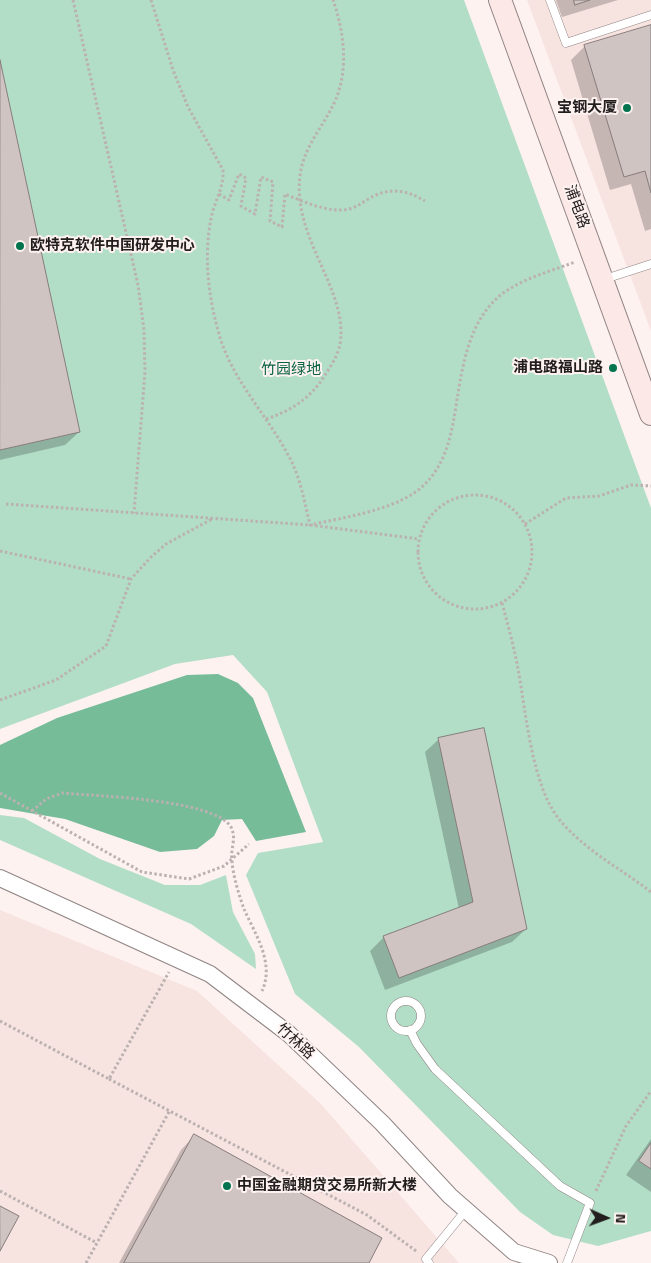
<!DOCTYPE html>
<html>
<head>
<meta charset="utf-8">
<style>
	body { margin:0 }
	#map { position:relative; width:651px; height:1263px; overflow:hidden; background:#fef2f1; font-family:"Titillium Web",sans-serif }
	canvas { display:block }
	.north { position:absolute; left:581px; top:1193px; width:50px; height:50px; -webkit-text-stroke:4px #fef2f1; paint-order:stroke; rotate:92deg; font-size:14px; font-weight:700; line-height:20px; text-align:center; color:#221e1d }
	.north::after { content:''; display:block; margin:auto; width:18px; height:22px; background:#221e1d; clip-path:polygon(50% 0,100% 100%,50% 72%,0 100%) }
</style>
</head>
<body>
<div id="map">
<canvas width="651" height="1263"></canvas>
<div class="north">N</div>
</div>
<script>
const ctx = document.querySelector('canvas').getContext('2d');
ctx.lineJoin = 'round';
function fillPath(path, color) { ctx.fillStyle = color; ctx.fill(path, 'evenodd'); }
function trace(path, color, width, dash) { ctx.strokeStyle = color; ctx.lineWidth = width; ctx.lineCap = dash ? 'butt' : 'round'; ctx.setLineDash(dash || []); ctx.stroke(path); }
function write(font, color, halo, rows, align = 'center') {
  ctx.font = font + ' "Titillium Web","Noto Sans SC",sans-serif'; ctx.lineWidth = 4; ctx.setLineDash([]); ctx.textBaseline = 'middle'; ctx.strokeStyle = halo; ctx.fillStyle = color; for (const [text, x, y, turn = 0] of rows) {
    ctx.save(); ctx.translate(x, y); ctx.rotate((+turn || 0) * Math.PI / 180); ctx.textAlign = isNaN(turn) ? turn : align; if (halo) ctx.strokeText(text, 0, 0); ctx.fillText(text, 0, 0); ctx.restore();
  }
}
const built = new Path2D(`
	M527,0H651V331Z
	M0,910L197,991L321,1104L459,1263H0Z`);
const green = new Path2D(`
	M0,0H464L651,508V1231L598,1246L553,1235L520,1212L359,1047L295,994L246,875L258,853L323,842L267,692L233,655L175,664L0,729Z
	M0,815L24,818L100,859L165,885H200L226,875L233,912L255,954L256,969L191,924L0,840Z`);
const water = new Path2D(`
	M218,674L238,683L253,698L306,832L256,841L242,819L222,820L214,836L197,849L160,852L65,819L0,808V745L57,718L187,675Z`);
const shadow = new Path2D(`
	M556,0H618L562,17Z
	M651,26V229L645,231L631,184L610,190L571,60L585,46Z
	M0,66L79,432L65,445L0,460Z
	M439,739L526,929L512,942L385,990L370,951L384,937L459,909L425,752Z
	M194,1136L367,1263H119L181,1150Z
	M651,1139V1192L626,1175Z`);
const building = new Path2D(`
	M574,0H590L575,5Z
	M651,25V193L645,171L624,177L584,45Z
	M0,60L80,432L0,450Z
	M484,728L527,929L399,978L383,936L473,902L438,738Z
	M194,1134L382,1238L369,1263H124Z
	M651,1143V1169L639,1161Z
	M0,1206L19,1216L0,1251Z`);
const path = new Path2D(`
	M73,0L138,285L144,330L145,372L134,513
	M151,0L173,70L188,107L223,170C224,186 216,199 212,214C203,254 208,295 219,334C231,378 266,414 287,453C300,475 304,500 310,525C344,517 401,510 426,483C443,466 450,441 454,418C462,372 466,314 511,288C531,276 554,270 575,262
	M219,194L229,200L239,174L246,178L241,206L255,214L261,177L273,182L270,221L282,227L285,194C302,201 330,214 349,209C357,207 363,202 370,198C389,187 407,190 425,201
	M266,419C291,411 311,398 325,375C331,366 338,355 340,344C349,290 292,239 300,176C303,147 324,126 335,101C349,70 344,31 333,0
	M418 552a57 57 0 1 1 114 0a57 57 0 1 1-114 0Z
	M6,504L310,525L419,539
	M525,524L566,498L599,496L631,485L651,486
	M0,551L131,579
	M502,603C508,625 514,647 518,669C526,712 532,786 559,819C584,850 620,868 651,892
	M0,700L56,680L106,646L131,579L150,558L166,544L212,519
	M0,793L142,872L189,879L224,866L249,844
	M32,811L46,799L62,793C95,796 214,799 231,827C237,839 230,849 232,861C233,876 239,895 244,909C255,934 275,963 262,991
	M0,1021L109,1079L169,972
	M109,1079L367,1215L416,1251
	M0,1191L97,1243
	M596,1191L626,1126L651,1091
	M86,1263L170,1110`);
const lane = new Path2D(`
	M550,0L566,43L651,15
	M605,279L651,264
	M391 1016a15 15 0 1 1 30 0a15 15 0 1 1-30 0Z
	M410,1030L417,1044L435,1069L560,1186L590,1203L567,1263
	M429,1263L426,1259L466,1210`);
const street = new Path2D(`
	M0,878L210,974L289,1034L382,1123L450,1196L514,1252L549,1263`);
const secondary = new Path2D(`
	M500,0L651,414`);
const markers = [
	[627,108,5,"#01734e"],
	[20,246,5,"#01734e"],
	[613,368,5,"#01734e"],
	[227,1186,5,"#01734e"]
];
const poiNames = [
	["宝钢大厦",617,108],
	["欧特克软件中国研发中心",30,246,"left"],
	["浦电路福山路",603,368],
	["中国金融期贷交易所新大楼",237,1186,"left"]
];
const streetNames = [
	["浦电路",576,207,70],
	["竹林路",295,1042,42]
];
const parkNames = [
	["竹园绿地",291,370]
];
fillPath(built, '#f7e3e0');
fillPath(green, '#b2dec7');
fillPath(water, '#76bc99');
fillPath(shadow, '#0003');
fillPath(building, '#d0c4c3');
trace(building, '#877d7c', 1);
trace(lane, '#908584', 9);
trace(street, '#908584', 18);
trace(secondary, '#908584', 24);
trace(path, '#bab1b0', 3, [2.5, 2.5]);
trace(lane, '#fff', 8);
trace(street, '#fff', 16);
trace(secondary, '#fce8e6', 22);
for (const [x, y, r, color] of markers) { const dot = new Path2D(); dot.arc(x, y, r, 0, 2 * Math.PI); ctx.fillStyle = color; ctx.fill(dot); trace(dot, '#fef2f1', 2); }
write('bold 15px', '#221e1d', '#fef2f1', poiNames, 'right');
write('15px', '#221e1d', '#fef2f1', streetNames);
write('15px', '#096343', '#fef2f1', parkNames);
</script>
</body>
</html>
